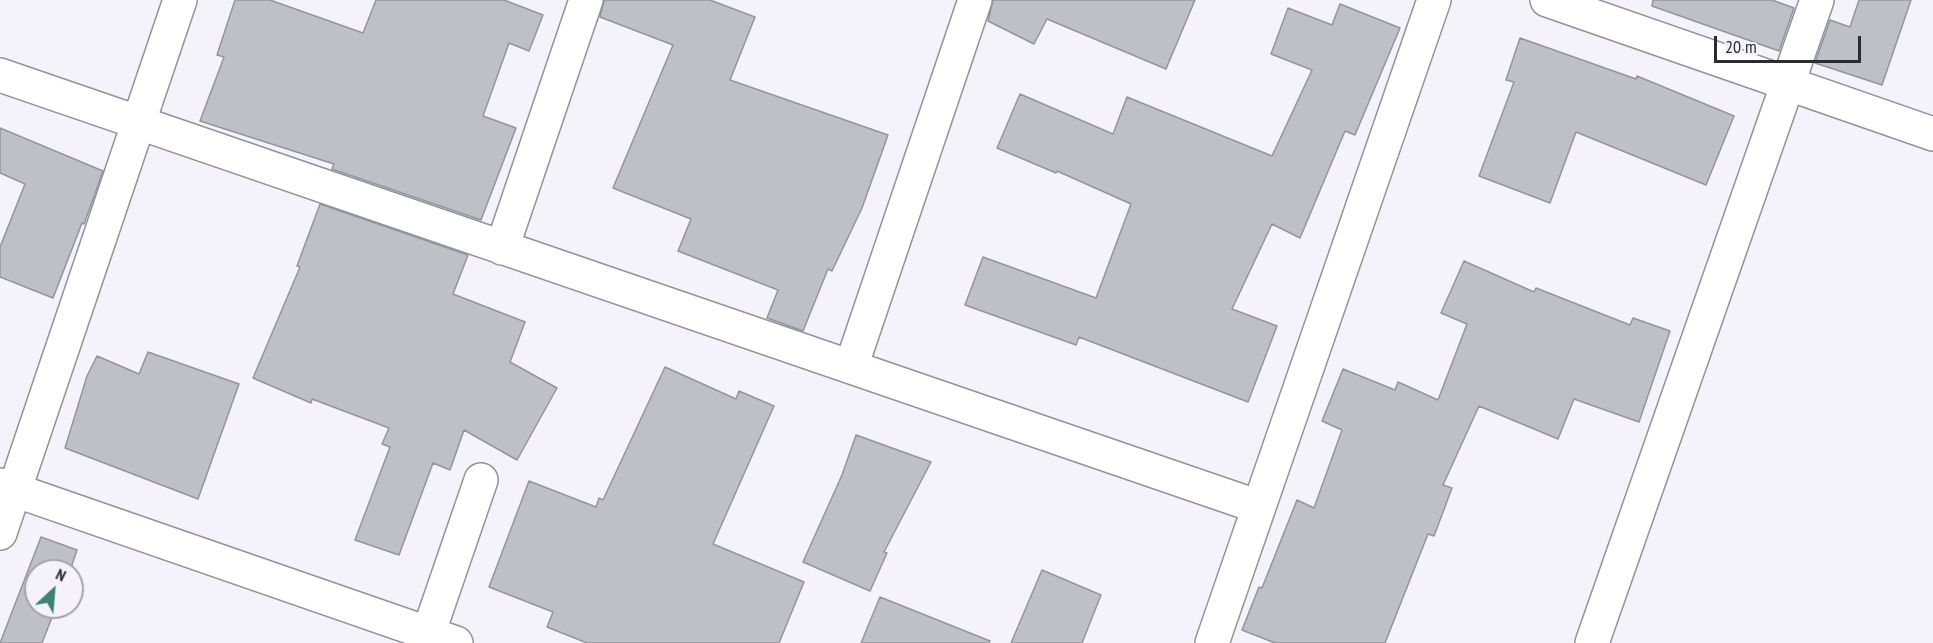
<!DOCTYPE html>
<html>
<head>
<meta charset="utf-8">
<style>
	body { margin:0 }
	#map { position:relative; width:1933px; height:643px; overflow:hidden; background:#f5f2fb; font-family:"PT Sans Narrow",sans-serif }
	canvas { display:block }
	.north { position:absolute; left:24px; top:559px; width:60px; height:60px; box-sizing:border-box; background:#f5f2fb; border:2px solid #a5a3a9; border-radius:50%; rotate:26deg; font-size:16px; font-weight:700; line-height:24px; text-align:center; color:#2c2c2f }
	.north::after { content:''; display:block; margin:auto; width:21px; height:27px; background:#3f8377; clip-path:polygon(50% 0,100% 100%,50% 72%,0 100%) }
	.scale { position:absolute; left:1714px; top:36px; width:147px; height:27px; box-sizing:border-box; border:3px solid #2c2c2f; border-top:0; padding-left:8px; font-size:18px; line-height:21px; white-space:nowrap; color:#2c2c2f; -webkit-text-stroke:4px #f5f2fb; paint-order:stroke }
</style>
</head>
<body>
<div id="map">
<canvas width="1933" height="643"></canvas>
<div class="north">N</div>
<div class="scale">20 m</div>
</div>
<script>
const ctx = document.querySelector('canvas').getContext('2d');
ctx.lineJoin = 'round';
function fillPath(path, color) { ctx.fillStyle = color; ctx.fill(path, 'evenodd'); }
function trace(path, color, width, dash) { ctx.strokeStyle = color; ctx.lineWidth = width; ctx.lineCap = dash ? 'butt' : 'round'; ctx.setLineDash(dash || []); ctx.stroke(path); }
const building = new Path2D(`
	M235,0H270L363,33L376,0H504L543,15L529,51L509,43L483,116L516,128L481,220L332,169L334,164L200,121L224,57L217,55Z
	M604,0H710L755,17L730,80L888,135L862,208L832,271L828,269L803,331L767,318L778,290L678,251L691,219L613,188L673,45L600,17Z
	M993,0H1195L1166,69L1047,19L1034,44L988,21Z
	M1653,0H1772L1794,8L1779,51L1652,6Z
	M1859,0H1911L1882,85L1815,63L1830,20L1850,27Z
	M1340,4L1400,28L1355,135L1345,131L1300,238L1272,224L1232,309L1277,326L1248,402L1079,337L1076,345L965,305L983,257L1096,298L1131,204L1057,171L1056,173L997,148L1020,94L1113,134L1127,97L1272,156L1312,70L1271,54L1288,8L1332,25Z
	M1520,38L1636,79L1637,76L1734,116L1706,185L1576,132L1550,203L1479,176L1514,82L1506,80Z
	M0,128L103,171L87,216L84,224L82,223L53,298L0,277V247L25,184L0,173Z
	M320,204L468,255L453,294L525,322L510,362L557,388L517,460L464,430L450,470L433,463L399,555L355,540L390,447L382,444L389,428L312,399L311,403L253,378L300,267L297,266Z
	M1464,261L1534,292L1536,288L1630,325L1633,318L1670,331L1639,422L1574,399L1558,439L1479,406L1443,485L1452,488L1434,536L1428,534L1385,643H1275L1242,630L1259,587L1262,588L1297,500L1314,508L1342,430L1322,421L1343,369L1395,390L1398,382L1438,400L1467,324L1441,313Z
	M148,352L239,384L198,499L65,448L87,376L97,356L139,374Z
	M665,367L736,399L739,391L774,406L713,544L804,582L779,643H587L547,627L553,612L489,587L529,481L596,507L599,498L603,500Z
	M856,435L931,462L884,552L887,553L870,591L803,562L842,475Z
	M41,537L77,550L70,571H36V607H56L42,643H0Z
	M1042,570L1101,595L1082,643H1011Z
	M880,597L990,641L989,643H861Z`);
const minor = new Path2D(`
	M1547,0L1933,134
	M0,75L1259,507
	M502,248L586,0
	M851,367L975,0
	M0,485L456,643
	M0,533L180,0
	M425,643L481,480
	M1212,643L1434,0
	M1592,643L1817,0`);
fillPath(building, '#bec0c8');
trace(building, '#93959d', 1.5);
trace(minor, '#939199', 36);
trace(minor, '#fff', 33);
</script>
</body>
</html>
